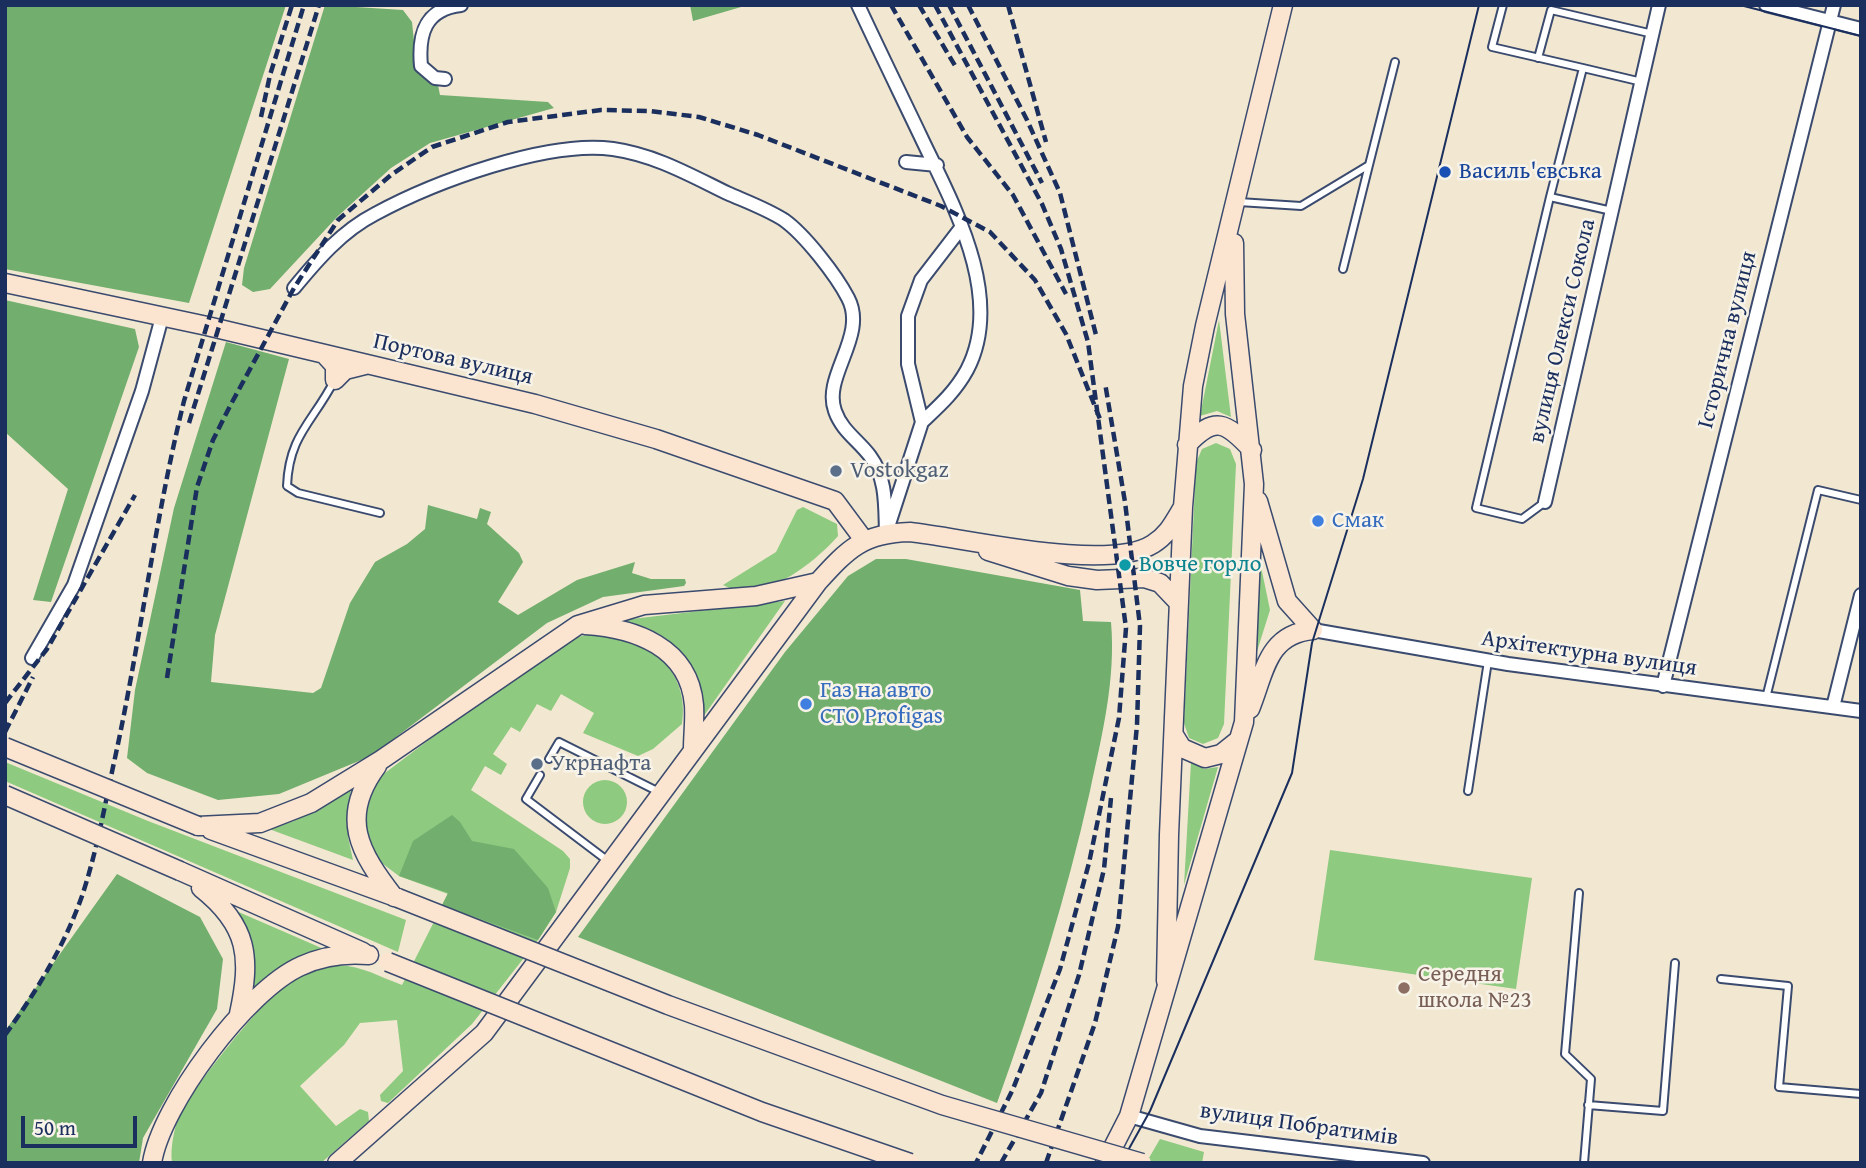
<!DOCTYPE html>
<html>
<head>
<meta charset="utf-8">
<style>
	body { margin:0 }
	#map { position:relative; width:1866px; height:1168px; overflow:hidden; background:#f2e8d1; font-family:"Gentium Book Plus",serif }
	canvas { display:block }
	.frame { position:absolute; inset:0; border:7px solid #1b2f5e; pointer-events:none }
	.scale { position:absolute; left:21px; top:1116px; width:116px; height:32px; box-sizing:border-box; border:4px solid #1b2f5e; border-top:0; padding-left:9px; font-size:21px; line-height:24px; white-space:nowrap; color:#1b2f5e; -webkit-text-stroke:5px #f7f3e8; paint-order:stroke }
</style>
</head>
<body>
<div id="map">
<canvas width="1866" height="1168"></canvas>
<div class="frame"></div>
<div class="scale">50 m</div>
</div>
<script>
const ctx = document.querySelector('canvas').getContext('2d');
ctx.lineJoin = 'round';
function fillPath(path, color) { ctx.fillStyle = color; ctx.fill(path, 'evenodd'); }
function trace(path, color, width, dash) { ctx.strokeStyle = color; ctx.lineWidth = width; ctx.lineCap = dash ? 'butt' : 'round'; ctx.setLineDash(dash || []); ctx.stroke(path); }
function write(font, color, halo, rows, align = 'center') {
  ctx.font = font + ' "Gentium Book Plus",serif'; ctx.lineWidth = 5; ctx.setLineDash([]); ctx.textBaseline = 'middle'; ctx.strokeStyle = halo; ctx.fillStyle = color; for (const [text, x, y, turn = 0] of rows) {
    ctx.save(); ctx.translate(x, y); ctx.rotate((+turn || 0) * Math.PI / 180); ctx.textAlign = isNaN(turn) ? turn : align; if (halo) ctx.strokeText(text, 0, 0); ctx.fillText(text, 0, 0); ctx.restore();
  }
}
const green = new Path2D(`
	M1219,320L1231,417L1217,411L1200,416Z
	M1216,443L1230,449L1236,464L1224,724L1218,738L1203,744L1189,738L1184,723L1196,463L1202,449Z
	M803,507L837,524L838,536C814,563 762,606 723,585L776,552L797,510Z
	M1258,552L1270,610L1253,664Z
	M785,601L703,717C687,659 686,638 623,620Z
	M592,634C644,633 691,669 682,724L653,749L638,756L583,733L594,713L561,694L551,711L537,704L520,732L511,727L493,754L507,764L501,775L485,766L471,790L563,851L570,859V868L556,912L538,940L472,1024L388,1103L381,1101L380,1095L403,1071L397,1020L360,1023L344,1045L300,1086L336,1126L360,1109L368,1112L369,1121L321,1163H172C170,1149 174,1129 179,1116C191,1090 257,1008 279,990C292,979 309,970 326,967C355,961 376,976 402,985L448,894L399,876L375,858L366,837L364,818L377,779L475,705L577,637Z
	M5,762L148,821L406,920L398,952L5,781Z
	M1191,762L1204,769L1218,767L1184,885Z
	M583 802a22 22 0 1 1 44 0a22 22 0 1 1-44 0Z
	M351,788L348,837L353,860L269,829L294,821Z
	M1330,850L1532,878L1516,989L1314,960Z
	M234,910L326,950L289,963L249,996Z
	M1160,1139L1204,1152L1202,1163H1146Z`);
const forest = new Path2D(`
	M5,5H286L189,303L5,269Z
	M325,5L403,10L412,22L417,70L438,85L440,95L548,102L554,108L430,143L391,168L338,216L270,289L253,292L242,285L244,268Z
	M690,5H748L693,21Z
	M5,300L135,329L139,347L51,602L33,600L68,489L5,432Z
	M226,342L289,359L215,635L211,682L313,693L321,688L350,603L375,562L407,544L425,529L428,505L477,519L480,508L491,512L487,524L519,553L523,562L498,602L518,615L577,580L635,562L632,573L651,579H685L686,583L684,586L603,597L547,623L371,756L279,794L218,800L147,773L127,758L135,690L174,508Z
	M876,559H906L1080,590L1083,621L1111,622C1116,680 1102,735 1090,791C1066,898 1034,1000 997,1103L578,937L785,652L848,576Z
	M452,815L460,822L472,841L514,849L548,888L556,912L538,940L442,905L448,893L399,876L413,841Z
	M117,874L200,917L223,959L217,1009L143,1138L139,1163H5V1031Z`);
const lane = new Path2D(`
	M1503,5L1492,47L1583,68
	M1538,58L1551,10L1653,34
	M1369,165L1395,62
	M1550,197L1583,68L1642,82
	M1239,202L1301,206L1369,165L1343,269
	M334,381C313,422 289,435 287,486L298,493L380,513
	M1545,502L1522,519L1476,508L1550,197L1612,211
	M1766,698L1818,490L1861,500
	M549,759L559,742L659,792
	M540,775L526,799L608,861
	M1468,791L1488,661
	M1579,893L1565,1054L1591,1079L1584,1163
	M1721,979L1788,986L1779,1087L1861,1094
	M1588,1105L1663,1111L1675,963`);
const street = new Path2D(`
	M858,5C878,48 899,91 920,135C951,201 1006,296 967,370C955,392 939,406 922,422
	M1766,5L1861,29
	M445,79L435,78L421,66C418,34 425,9 461,5
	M906,162L937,165
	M294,288C317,260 342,231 375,214C434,182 547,140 613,149C655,155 690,175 727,193C745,201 767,209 784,220C805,235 836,275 848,298C868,336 822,376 835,411C842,431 858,440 870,456C887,479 885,506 886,533
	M1545,502L1659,5
	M889,524L922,422L908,364V316L921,280L961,228
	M1313,630L1508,664L1861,711
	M32,658L74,585L142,391L162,317
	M1663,686L1834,5
	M1833,707L1861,595
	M1129,1116L1200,1136L1423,1163`);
const secondary = new Path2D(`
	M5,283L207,326L535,404L656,439L835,501L864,540
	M325,355L335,366V380L345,370L365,365
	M1187,445C1215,415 1226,422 1252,450
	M1258,501L1287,601L1313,630
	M988,551L1068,576L1097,580L1144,578L1160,583L1179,603
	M585,625C635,628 689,647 694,705C695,720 693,735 693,749
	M1250,709C1265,672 1267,634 1313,630
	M1174,735L1182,748L1205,758L1221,754L1236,742
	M377,766C339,817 359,852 394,897
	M198,826L260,823L311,803L381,760L578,625L644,605L756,596L818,582
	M211,830L398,898
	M180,871L363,952
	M201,888C249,926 251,958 239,1014
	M1166,981L1169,835L1183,507L1193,386L1205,326L1283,5
	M152,1163C161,1105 247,990 301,966C322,956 346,953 369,955
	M337,1163L484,1033L818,582C848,549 863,533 910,532C965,538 1108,573 1153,544C1168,535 1174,522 1183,507
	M1105,1163L1129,1116L1244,722L1254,484L1235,314L1234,243`);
const tram = new Path2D(`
	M1740,5L1861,36
	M1121,1163L1150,1111L1292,773L1312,643L1363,479L1479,5`);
const rail = new Path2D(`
	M891,5L967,137L1013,195L1066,294
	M919,5L957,69
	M935,5L1042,204L1061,249L1088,342L1126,628L1119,718L1089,863L1060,969L1013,1089L976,1163
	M949,5L1042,183
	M968,5L1027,120L1060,193L1096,335
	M1008,5L1046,142
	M261,117L270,75L292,5
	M189,423L319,5
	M167,678L197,487L213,440L230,406L294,288L338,220L391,175L432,147L508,122L601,110L650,111L699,117L758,135L941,206L990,232L1035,280L1066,334L1100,419
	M5,703L47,649L135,495
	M5,732L33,677
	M5,1035C36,992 64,947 82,896C96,854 104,810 113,767C140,646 154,522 184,401L304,5
	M1001,1163L1041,1093L1079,975L1104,869L1111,798
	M1046,1163L1095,1023L1118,927L1137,725L1140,626L1125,502L1105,383`);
const secondaryBridge = new Path2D(`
	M5,747L198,826
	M5,795L180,871
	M398,898L668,1005L942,1105L1142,1163
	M388,962L762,1112L910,1163`);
const markers = [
	[1445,172,7,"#1a4fb4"],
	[836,471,7,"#5c6f8a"],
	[1318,521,7,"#3f7fe0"],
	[1125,565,7,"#0f9aa8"],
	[806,704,7,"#3f7fe0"],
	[537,764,7,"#5c6f8a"],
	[1404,988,7,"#8d6e63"]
];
const transitNames = [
	["Василь'євська",1459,172]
];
const streetNames = [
	["вулиця Олекси Сокола",1563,331,-77],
	["Історична вулиця",1728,340,-76],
	["Портова вулиця",453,360,13],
	["Архітектурна вулиця",1589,654,8],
	["вулиця Побратимів",1299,1125,8]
];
const serviceNames = [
	["Vostokgaz",850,471],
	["Укрнафта",551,764]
];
const shopNames = [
	["Смак",1332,521],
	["Газ на авто",820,691],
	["СТО Profigas",820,717]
];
const cultureNames = [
	["Вовче горло",1139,565]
];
const educationNames = [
	["Середня",1418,975],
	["школа №23",1418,1001]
];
fillPath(green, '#8eca7f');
fillPath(forest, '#72ae6e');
trace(lane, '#3b4b6f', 10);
trace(street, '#3b4b6f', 16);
trace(secondary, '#3b4b6f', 21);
trace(lane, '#fff', 6);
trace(street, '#fff', 12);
trace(secondary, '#fce5d0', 18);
trace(tram, '#1b2f5e', 2);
trace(rail, '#1b2f5e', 4.5, [10, 5]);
trace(secondaryBridge, '#3b4b6f', 21, []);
trace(secondaryBridge, '#fce5d0', 18);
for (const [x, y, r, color] of markers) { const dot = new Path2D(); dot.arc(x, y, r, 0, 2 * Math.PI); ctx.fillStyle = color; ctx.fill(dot); trace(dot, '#f7f3e8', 2.5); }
write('23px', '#164399', '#f7f3e8', transitNames, 'left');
write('23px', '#1b2f5e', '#f7f3e8', streetNames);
write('23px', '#4e5e75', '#f7f3e8', serviceNames, 'left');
write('23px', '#366cbe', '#f7f3e8', shopNames, 'left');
write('23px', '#0d838f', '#f7f3e8', cultureNames, 'left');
write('23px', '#785e54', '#f7f3e8', educationNames, 'left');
</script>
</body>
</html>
